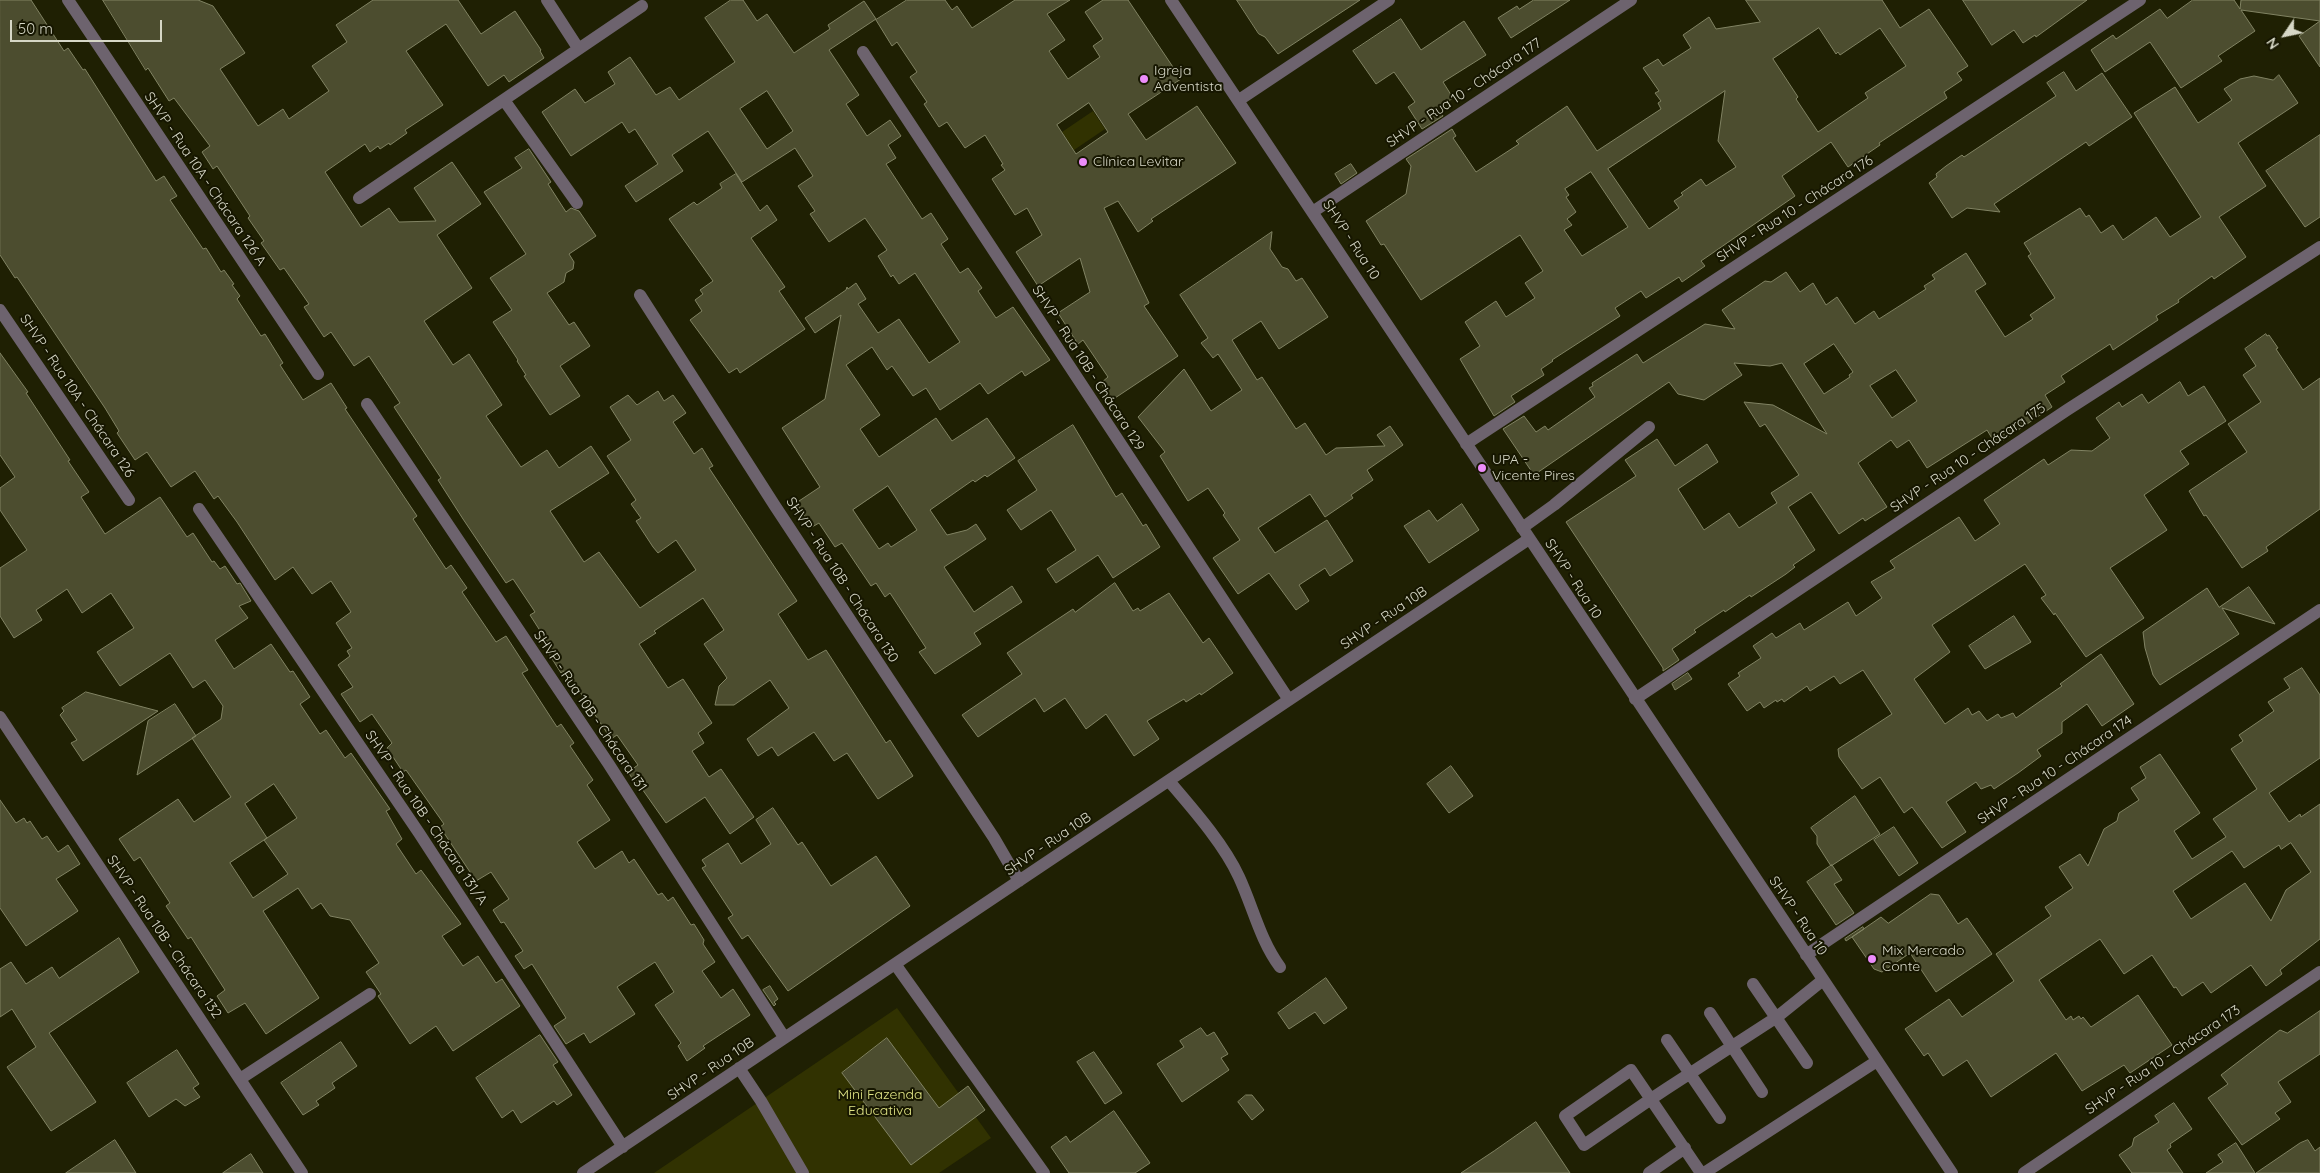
<!DOCTYPE html>
<html>
<head>
<meta charset="utf-8">
<style>
	body { margin:0 }
	#map { position:relative; width:2320px; height:1173px; overflow:hidden; background:#1f2003; font-family:Quicksand,sans-serif }
	canvas { display:block }
	.north { position:absolute; left:2260px; top:10px; width:50px; height:50px; -webkit-text-stroke:4px #161600; paint-order:stroke; rotate:236deg; font-size:14px; font-weight:700; line-height:20px; text-align:center; color:#d6d7c6 }
	.north::after { content:''; display:block; margin:auto; width:18px; height:22px; background:#d6d7c6; clip-path:polygon(50% 0,100% 100%,50% 72%,0 100%) }
	.scale { position:absolute; left:10px; top:20px; width:152px; height:22px; box-sizing:border-box; border:2px solid #d6d7c6; border-top:0; padding-left:6px; font-size:15px; line-height:18px; white-space:nowrap; color:#d6d7c6; -webkit-text-stroke:4px #161600; paint-order:stroke }
</style>
</head>
<body>
<div id="map">
<canvas width="2320" height="1173"></canvas>
<div class="north">N</div>
<div class="scale">50 m</div>
</div>
<script>
const ctx = document.querySelector('canvas').getContext('2d');
ctx.lineJoin = 'round';
function fillPath(path, color) { ctx.fillStyle = color; ctx.fill(path, 'evenodd'); }
function trace(path, color, width, dash) { ctx.strokeStyle = color; ctx.lineWidth = width; ctx.lineCap = dash ? 'butt' : 'round'; ctx.setLineDash(dash || []); ctx.stroke(path); }
function write(font, color, halo, rows, align = 'center') {
  ctx.font = font + ' Quicksand,sans-serif'; ctx.lineWidth = 4; ctx.setLineDash([]); ctx.textBaseline = 'middle'; ctx.strokeStyle = halo; ctx.fillStyle = color; for (const [text, x, y, turn = 0] of rows) {
    ctx.save(); ctx.translate(x, y); ctx.rotate((+turn || 0) * Math.PI / 180); ctx.textAlign = isNaN(turn) ? turn : align; if (halo) ctx.strokeText(text, 0, 0); ctx.fillText(text, 0, 0); ctx.restore();
  }
}
const green = new Path2D(`
	M1093,111L1105,129L1074,150L1062,132Z
	M897,1008L991,1138L939,1173H654Z`);
const building = new Path2D(`
	M0,0H31L64,51L68,48L83,70L85,69L156,181L164,176L177,196L170,200L203,249L206,248L221,272L224,270L234,284L232,285L240,296L237,299L261,336L265,334L283,363L280,365L303,400L331,383L347,408L345,409L417,516L413,519L446,569L451,565L467,588L462,592L496,642L506,636L528,670L522,673L557,727L561,724L574,743L570,746L593,780L587,785L610,820L577,842L595,869L622,851L629,863L634,859L658,895L662,893L668,901L673,897L691,925L694,924L704,940L703,944L715,962L702,971L721,998L733,989L750,1015L703,1046L705,1048L687,1061L678,1046L681,1043L655,1005L674,992L655,962L617,987L635,1014L590,1043L584,1033L566,1044L554,1026L566,1018L532,964L524,969L515,956L523,951L504,922L501,923L493,910L509,899L491,872L476,881L440,827L444,824L406,770L403,772L387,748L392,743L372,714L360,722L341,694L353,687L338,665L350,656L347,651L352,648L336,623L351,612L331,581L312,594L293,567L275,580L237,522L218,496L214,499L195,471L171,487L147,452L135,460L117,433L119,431L105,408L17,277L15,278L0,255Z
	M103,0H198L213,6L245,53L220,69L258,126L283,109L289,119L329,91L312,66L347,42L336,25L373,0H458L481,34L515,11L541,50L540,51L544,58L509,82L504,75L488,86L446,24L406,51L443,105L405,130L407,133L390,145L389,143L380,149L378,146L370,152L365,144L325,172L361,227L389,208L399,222L436,221L414,188L452,162L481,204L437,235L472,288L424,321L453,365L469,354L502,405L486,416L521,467L547,450L559,468L591,446L609,473L550,511L584,562L599,552L640,608L696,570L676,540L658,553L653,547L636,521L641,518L631,504L636,500L607,456L631,440L610,407L628,395L637,405L658,391L664,401L673,395L686,413L673,422L694,454L702,448L713,466L709,468L797,601L778,614L808,660L826,650L886,743L890,740L913,776L878,799L847,753L834,761L814,732L778,756L772,747L758,756L747,739L789,708L770,680L734,705H715L719,686L727,678L704,644L724,630L703,598L654,631L656,633L639,644L668,688L683,679L712,723L698,733L704,743L692,751L709,777L721,769L754,817L730,834L705,797L666,823L640,786L638,787L628,772L638,765L617,735L611,739L578,689L564,671L561,673L549,654L553,651L530,615L535,612L513,579L506,583L463,519L438,480L441,478L394,407L400,403L369,356L354,366L331,332L324,337L304,307L309,304L284,268L280,270L261,243L264,241L248,218L250,216L217,166L213,169L202,152L210,146L174,98L169,101L148,68L146,70Z
	M731,0H743L757,21L767,14L794,53L830,29L828,25L864,1L876,19L829,50L859,95L846,104L867,136L890,120L901,136L888,145L896,158L886,164L922,219L931,213L948,239L941,244L960,273L968,268L982,288L978,291L996,318L1013,307L1050,360L1025,376L1022,371L988,394L980,383L940,410L926,388L913,396L892,366L887,370L872,347L846,365L880,415L860,429L879,457L936,418L952,441L987,418L1015,458L987,477L985,475L975,482L973,480L930,510L947,535L967,530L976,524L986,539L944,567L974,612L1012,586L1022,602L974,633L981,644L935,674L919,652L926,648L890,593L885,597L876,583L871,586L842,543L835,547L819,523L812,527L796,503L820,487L782,428L825,399L841,315L815,333L805,318L846,290L847,287L848,289L856,283L866,299L858,304L878,333L899,319L929,363L960,342L915,273L899,284L893,275L891,277L878,256L887,250L865,218L829,242L810,214L815,211L798,186L813,176L795,148L742,182L708,131L672,155L683,171L636,202L625,186L658,164L635,129L629,133L622,122L571,156L542,112L575,89L585,103L615,84L608,72L630,57L656,95L670,87L679,100L735,62L705,18ZM767,91L793,131L767,149L740,109ZM888,486L917,530L891,547L888,543L879,549L853,510Z
	M907,0H945L952,10L957,6L972,28L1015,0H1070L1047,14L1065,40L1049,51L1068,79L1100,57L1093,46L1103,39L1085,12L1103,0H1128L1181,79L1128,114L1146,140L1197,106L1236,163L1151,219L1153,221L1138,232L1118,201L1104,208L1149,303L1144,306L1178,356L1112,400L1101,383L1108,377L1083,340L1078,344L1058,313L1090,292L1080,258L1038,286L1016,252L1042,235L1027,208L1015,215L992,179L1005,170L1001,165L1003,164L985,135L965,148L947,122L939,127L924,104L927,102L910,77L917,72L897,42L892,46L876,20ZM1089,103L1108,132L1076,154L1057,125Z
	M1237,0H1360L1278,54L1265,37L1259,34Z
	M1534,0H1570L1511,38L1498,18L1517,6L1519,9Z
	M1746,0H1882L1900,28L1929,9L1968,66L1957,73L1962,80L1944,92L1947,98L1879,143L1880,145L1848,167L1831,142L1782,176L1795,196L1701,261L1705,266L1682,282L1679,277L1646,298L1641,291L1615,308L1620,316L1552,360L1553,361L1541,369L1544,375L1511,396L1515,402L1494,416L1460,359L1480,346L1465,322L1496,301L1506,317L1535,298L1525,283L1543,271L1520,235L1421,300L1384,244L1381,245L1366,221L1406,194L1411,166L1406,159L1452,129L1456,136L1453,138L1476,172L1519,144L1516,141L1567,106L1597,151L1661,109L1658,103L1661,101L1655,93L1659,91L1643,68L1658,59L1663,66L1691,48L1683,35L1709,17L1716,29L1760,22ZM1819,28L1836,54L1838,52L1840,55L1880,28L1906,66L1865,93L1868,98L1818,132L1796,99L1798,97L1773,59ZM1725,91L1718,141L1736,167L1706,186L1701,179L1681,193L1683,195L1674,201L1679,208L1649,229L1608,169ZM1591,172L1628,227L1582,256L1564,230L1572,225L1567,219L1576,212L1566,197L1569,195L1565,189Z
	M1963,0H2087L2036,37L2035,35L2023,43L2014,30L1992,45Z
	M2193,0H2234L2240,9L2241,0H2320V67L2299,36L2320,21L2241,10L2255,31L2218,56L2222,61L2181,88L2150,42L2105,72L2091,50L2113,35L2116,39L2160,9L2167,18Z
	M1401,19L1421,50L1464,21L1486,55L1443,82L1453,98L1438,108L1443,116L1422,129L1408,107L1415,102L1394,72L1376,84L1353,51Z
	M2064,72L2076,91L2102,73L2132,117L2089,146L2086,142L1994,204L2000,212L1967,208L1952,218L1929,183L1937,177L1936,174L1946,166L1962,155L1964,157L2056,96L2047,83Z
	M2279,75L2298,103L2238,143L2266,186L2219,217L2246,257L2214,279L2212,276L2178,300L2179,302L2156,316L2158,320L2113,350L2110,344L2061,376L2065,382L2045,395L2052,407L1996,445L1987,430L1927,468L1909,440L1897,448L1891,440L1858,463L1887,507L1865,521L1863,518L1839,534L1811,492L1788,507L1815,550L1793,565L1795,567L1786,574L1751,597L1750,595L1725,612L1724,610L1694,630L1696,632L1672,649L1679,660L1663,671V668L1566,522L1636,476L1625,460L1657,439L1675,466L1707,444L1718,462L1678,489L1704,530L1729,513L1739,528L1777,503L1771,493L1799,475L1765,424L1760,427L1744,402L1773,405L1827,434L1782,363L1770,366L1734,363L1742,375L1704,400L1678,394L1669,382L1534,475L1503,429L1524,416L1536,432L1545,426L1548,430L1595,397L1589,388L1593,386L1592,383L1637,354L1643,363L1705,324L1735,329L1722,310L1765,281L1771,282L1786,272L1800,292L1813,283L1826,305L1837,297L1855,324L1874,311L1879,319L1926,289L1924,286L1935,279L1932,275L1966,253L1986,284L1975,291L2005,337L2033,319L2030,315L2055,298L2028,256L2031,254L2024,243L2080,208L2086,217L2089,215L2101,233L2113,225L2123,240L2156,217L2170,237L2201,217L2134,113L2175,87L2198,123L2232,100L2224,89L2240,79L2254,76L2273,80ZM1834,344L1853,372L1849,375L1850,377L1824,394L1804,364ZM1896,370L1917,401L1892,418L1870,386Z
	M2320,135V217L2305,227L2266,171Z
	M529,149L551,182L548,184L566,212L571,208L579,211L596,236L569,254L574,262L573,269L566,273L564,282L547,293L569,325L574,322L590,346L560,366L580,396L550,415L524,376L526,375L517,361L518,360L493,322L512,310L490,278L526,254L484,192L522,168L515,158Z
	M1351,164L1357,173L1341,184L1335,174Z
	M736,174L760,211L767,205L777,220L751,238L785,287L779,291L805,329L740,373L737,368L729,373L690,320L702,311L695,300L703,294L700,290L713,281L669,219L694,202L697,205L722,188L720,184Z
	M1272,232L1270,249L1282,267L1288,269L1296,281L1302,278L1328,317L1279,349L1261,321L1232,340L1257,380L1262,377L1296,429L1305,423L1326,455L1336,448L1385,446L1377,435L1390,426L1403,445L1367,470L1373,480L1351,495L1353,498L1325,517L1310,494L1258,528L1275,553L1327,520L1353,561L1330,576L1325,568L1299,585L1309,601L1296,610L1269,573L1238,594L1213,558L1240,540L1223,515L1225,513L1208,488L1188,501L1160,456L1165,452L1138,417L1184,369L1211,411L1242,390L1218,354L1213,358L1201,343L1208,338L1180,295Z
	M2266,334L2267,336L2269,335L2278,348L2276,349L2303,390L2320,378V509L2266,547L2268,551L2242,568L2206,515L2204,516L2189,491L2247,452L2228,424L2261,402L2243,375L2256,366L2245,349Z
	M0,353L28,392L26,393L70,460L68,461L89,492L81,497L105,534L160,497L187,537L193,533L212,562L214,561L220,569L225,566L237,584L240,583L251,601L239,606L248,618L215,640L234,669L271,644L290,672L293,671L310,697L300,704L320,734L326,730L345,758L351,753L390,809L386,811L402,839L396,844L416,874L421,870L461,924L442,936L463,966L478,956L496,983L502,979L520,1006L453,1051L436,1026L410,1044L378,996L381,994L366,972L379,963L350,920L330,916L321,903L312,909L298,888L263,911L319,998L266,1034L245,1003L228,1013L217,996L225,990L191,937L188,939L166,906L170,903L140,857L134,861L119,839L178,799L194,822L231,797L192,738L221,719L223,706L205,680L193,688L170,653L120,686L97,652L134,628L111,593L82,613L67,589L36,610L42,620L14,638L0,616V568L27,550L0,510V488L15,477L0,455ZM274,784L297,818L267,838L245,804ZM267,838L264,840L288,874L253,898L230,863Z
	M2180,382L2188,396L2204,386L2226,421L2180,451L2189,464L2144,495L2167,530L2110,568L2144,618L2086,657L2055,613L2054,615L2041,598L2046,595L2025,564L1932,625L1950,652L1914,679L1945,724L1968,708L1972,715L1979,711L1987,721L1998,714L2001,718L2013,713L2016,718L2062,686L2060,684L2101,654L2134,704L2102,726L2087,704L2062,722V733L2037,750L2041,756L2018,773L1994,789L1991,785L1981,789L1976,782L1946,802L1966,832L1942,848L1912,807L1904,813L1880,777L1862,789L1839,757L1838,749L1892,714L1863,670L1840,684L1834,676L1810,691L1807,686L1784,702L1782,699L1777,702L1776,700L1764,708L1760,702L1747,711L1728,684L1740,676L1738,673L1761,658L1753,646L1772,633L1776,638L1800,623L1804,630L1848,602L1856,616L1882,598L1871,582L1895,568L1890,561L1959,517L1975,541L2000,524L1984,500L2044,459L2048,465L2071,450L2092,451L2110,438L2096,418L2119,402L2122,407L2142,394L2148,403Z
	M1073,425L1116,497L1122,493L1143,526L1146,524L1160,547L1113,578L1098,555L1056,583L1047,569L1076,550L1051,510L1021,530L1007,510L1037,490L1018,461Z
	M1462,504L1479,530L1429,563L1404,526L1429,510L1437,521Z
	M1115,583L1133,611L1138,608L1140,611L1169,593L1203,643L1209,638L1233,673L1201,695L1200,693L1186,702L1184,699L1147,721L1159,739L1134,756L1106,714L1086,729L1065,698L1044,712L1035,698L978,737L962,715L1022,674L1007,653L1073,609L1075,612Z
	M2249,587L2275,624L2222,608L2239,634L2160,685L2153,675L2145,648L2143,632L2207,588L2219,607Z
	M2014,616L2031,642L1985,669L1969,646Z
	M2302,668L2320,695V758L2269,793L2289,822L2300,814L2301,817L2320,804V939L2280,970L2282,974L2266,986L2251,965L2211,993L2203,982L2182,996L2176,987L2174,988L2152,955L2124,974L2100,939L2039,980L2066,1020L2071,1016L2073,1020L2079,1016L2081,1019L2083,1017L2091,1027L2138,995L2172,1045L2130,1073L2124,1065L2082,1091L2056,1053L1991,1097L1967,1060L1943,1076L1928,1053L1924,1056L1905,1029L1949,999L1962,1017L2014,981L1996,954L2051,916L2045,907L2073,888L2059,867L2080,854L2088,866L2104,829L2117,821L2119,813L2139,800L2131,788L2146,778L2140,767L2160,754L2200,813L2174,831L2192,859L2226,837L2213,819L2257,789L2231,749L2243,741L2239,735L2274,711L2268,702L2290,688L2284,679ZM2291,843L2311,872L2286,890L2271,921L2245,883L2191,919L2173,891L2232,851L2244,868L2279,845L2281,849Z
	M1688,673L1692,679L1675,690L1672,684Z
	M86,692L158,711L83,761L71,743L77,740L60,715L64,711L62,708Z
	M175,704L196,736L137,775L148,721Z
	M1451,766L1473,796L1449,813L1427,784Z
	M1855,796L1880,834L1831,866L1817,844V836L1811,828Z
	M0,800L16,823L24,818L27,823L30,821L42,839L47,836L58,852L68,845L80,864L56,879L78,911L26,946L0,908Z
	M773,808L798,845L802,842L831,886L876,856L910,906L788,991L748,935L742,939L728,918L733,915L702,868L706,866L702,860L728,843L741,864L771,844L756,820Z
	M1894,827L1918,863L1899,876L1874,840Z
	M1832,865L1842,880L1834,884L1854,913L1836,925L1807,882Z
	M1931,894L1939,895L1958,924L1967,918L1992,954L1936,992L1910,953L1882,972L1874,969L1852,937L1881,917L1888,923Z
	M1863,927L1864,929L1846,941L1845,939Z
	M119,938L139,972L49,1033L96,1102L51,1131L7,1067L36,1047L12,1009L0,1017V969L11,962L26,984L52,967L59,978Z
	M1326,978L1347,1008L1324,1024L1315,1012L1289,1029L1278,1013Z
	M770,986L778,999L774,1002L776,1004L774,1006L763,990Z
	M2320,1011V1054L2278,1082L2291,1102L2275,1113L2280,1119L2242,1145L2208,1098L2228,1084L2221,1075L2280,1030L2287,1033Z
	M1201,1028L1207,1036L1214,1032L1228,1054L1221,1058L1229,1070L1182,1102L1157,1064L1184,1047L1180,1041Z
	M540,1035L558,1062L553,1065L572,1095L557,1105L554,1101L521,1123L513,1110L502,1118L476,1078Z
	M887,1038L939,1108L968,1086L985,1110L911,1165L842,1073Z
	M341,1042L357,1066L332,1083L335,1088L316,1101L319,1105L303,1115L281,1083Z
	M177,1050L199,1084L193,1088L200,1097L185,1106L176,1099L149,1117L127,1083Z
	M1094,1052L1122,1093L1105,1104L1077,1062Z
	M1246,1095H1252L1264,1110L1252,1120L1238,1102Z
	M2174,1103L2192,1129L2170,1144L2171,1147L2167,1150L2183,1173H2132L2119,1155L2132,1146L2134,1138L2159,1122L2155,1116Z
	M1114,1111L1150,1163L1135,1173H1069L1051,1147L1066,1136L1070,1142Z
	M1536,1122L1570,1173H1461L1494,1151Z
	M115,1140L136,1173H66Z
	M2308,1140L2315,1151L2320,1147V1173H2256L2300,1143Z
	M2236,1143L2255,1173H2206L2223,1162L2218,1155Z
	M251,1154L263,1173H223Z`);
const minor = new Path2D(`
	M68,0L318,374
	M547,0L578,48
	M1171,0L1952,1173
	M863,52L1289,700
	M504,100L577,203
	M1239,100L1389,0
	M359,198L642,6
	M1314,211L1631,0
	M640,295L775,506L994,838L1019,881
	M0,310L129,500
	M367,404L608,763L784,1037
	M1466,444L2140,0
	M199,509L419,833L623,1147
	M1522,528L1554,505L1649,427
	M1635,699L2067,410L2320,247
	M0,717L302,1173
	M1169,781C1192,808 1224,844 1239,877C1253,907 1260,940 1280,967
	M1806,955L2320,610
	M895,964L1044,1173
	M1753,984L1807,1063
	M1710,1013L1762,1092
	M1667,1040L1720,1118
	M739,1068L761,1101L803,1173
	M240,1079L370,994
	M583,1173L1529,539
	M1649,1173L1685,1148
	M1701,1173C1678,1139 1655,1105 1631,1070L1565,1116L1584,1145L1651,1099L1666,1089L1777,1017L1823,980
	M1704,1173L1877,1061
	M2024,1173L2320,972`);
const markers = [
	[1144,79,5,"#ec8cfa"],
	[1083,162,5,"#ec8cfa"],
	[1482,468,5,"#ec8cfa"],
	[1872,959,5,"#ec8cfa"]
];
const poiNames = [
	["Igreja",1154,71],
	["Adventista",1154,87],
	["Clínica Levitar",1093,162],
	["UPA -",1492,460],
	["Vicente Pires",1492,476],
	["Mix Mercado",1882,951],
	["Conte",1882,967]
];
const streetNames = [
	["SHVP - Rua 10 - Chácara 177",1464,93,-34],
	["SHVP - Rua 10A - Chácara 126 A",205,179,56],
	["SHVP - Rua 10 - Chácara 176",1795,209,-33],
	["SHVP - Rua 10",1351,240,57],
	["SHVP - Rua 10B - Chácara 129",1088,368,57],
	["SHVP - Rua 10A - Chácara 126",77,396,56],
	["SHVP - Rua 10 - Chácara 175",1968,458,-34],
	["SHVP - Rua 10",1573,579,57],
	["SHVP - Rua 10B - Chácara 130",842,580,57],
	["SHVP - Rua 10B",1384,618,-34],
	["SHVP - Rua 10B - Chácara 131",590,711,56],
	["SHVP - Rua 10 - Chácara 174",2055,770,-34],
	["SHVP - Rua 10B - Chácara 131/A",426,818,56],
	["SHVP - Rua 10B",1048,844,-34],
	["SHVP - Rua 10",1798,916,56],
	["SHVP - Rua 10B - Chácara 132",164,937,56],
	["SHVP - Rua 10 - Chácara 173",2163,1060,-34],
	["SHVP - Rua 10B",711,1069,-34]
];
const parkNames = [
	["Mini Fazenda",880,1095],
	["Educativa",880,1111]
];
fillPath(green, '#313201');
fillPath(building, '#4c4d2f');
trace(building, '#818363', 1);
trace(minor, '#6d636e', 12);
for (const [x, y, r, color] of markers) { const dot = new Path2D(); dot.arc(x, y, r, 0, 2 * Math.PI); ctx.fillStyle = color; ctx.fill(dot); trace(dot, '#161600', 2); }
write('14px', '#d6d7c6', '#161600', poiNames, 'left');
write('14px', '#d6d7c6', '#161600', streetNames);
write('14px', '#e0e485', '#161600', parkNames);
</script>
</body>
</html>
